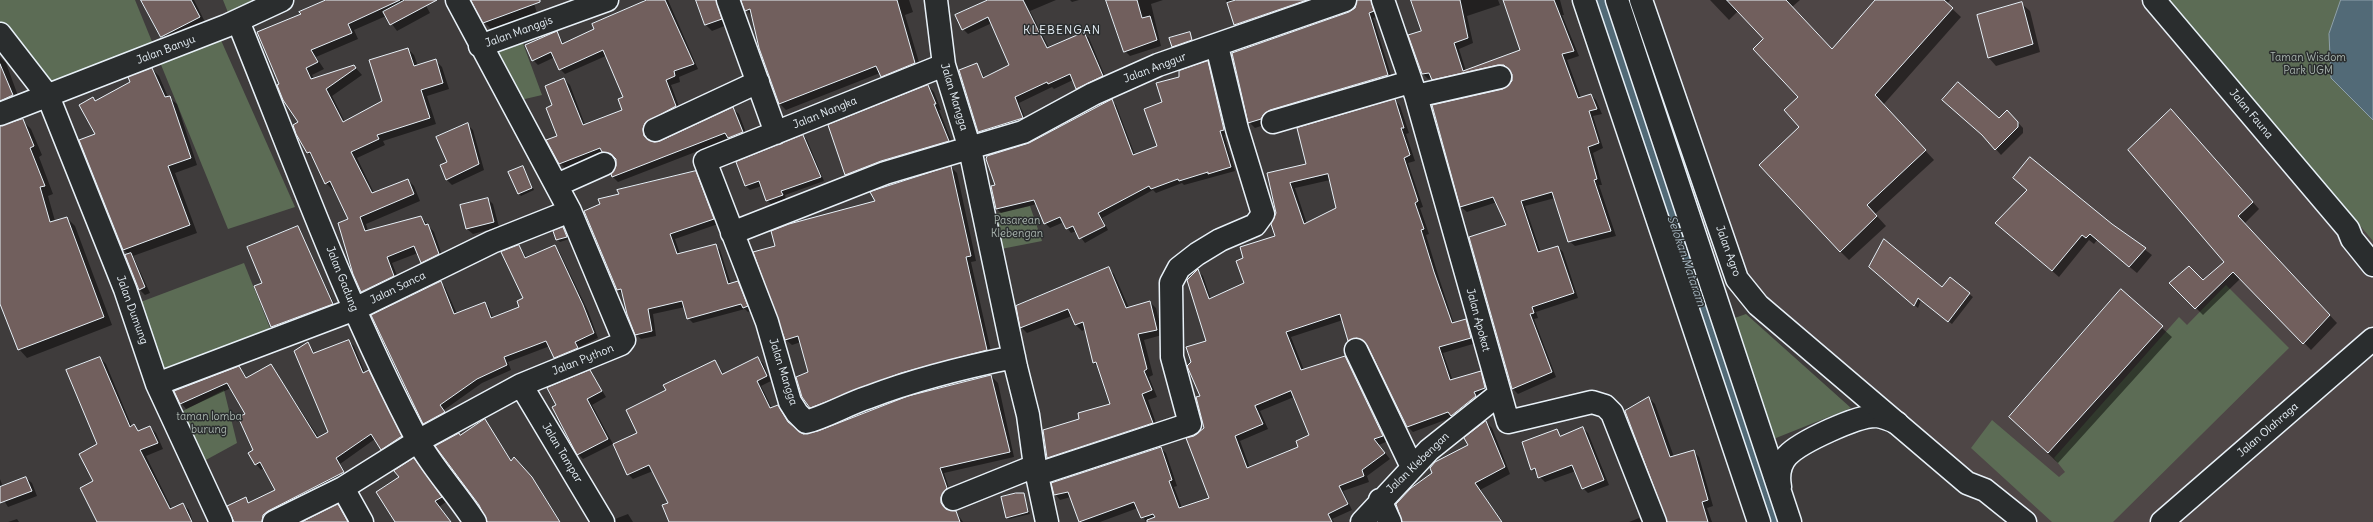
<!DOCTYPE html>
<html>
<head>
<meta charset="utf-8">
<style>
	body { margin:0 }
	canvas { display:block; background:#3f3c3c }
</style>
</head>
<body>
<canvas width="2373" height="522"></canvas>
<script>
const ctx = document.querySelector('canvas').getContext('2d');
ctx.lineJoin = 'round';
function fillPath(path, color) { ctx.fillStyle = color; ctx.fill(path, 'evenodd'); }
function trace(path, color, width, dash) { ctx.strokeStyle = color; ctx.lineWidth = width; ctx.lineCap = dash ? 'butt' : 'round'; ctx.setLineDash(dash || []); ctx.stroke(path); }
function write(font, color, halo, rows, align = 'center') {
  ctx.font = font + ' Delius,sans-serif'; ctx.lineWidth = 3; ctx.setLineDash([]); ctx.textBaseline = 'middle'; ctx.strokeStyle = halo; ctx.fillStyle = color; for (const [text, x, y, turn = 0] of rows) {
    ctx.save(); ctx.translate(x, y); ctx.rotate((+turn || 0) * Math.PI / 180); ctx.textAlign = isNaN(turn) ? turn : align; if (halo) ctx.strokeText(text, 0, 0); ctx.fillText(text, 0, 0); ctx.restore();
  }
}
const built = new Path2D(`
	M1623,0H2373V522H2036L1899,414L1710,254Z`);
const green = new Path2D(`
	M0,0H135L155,49L216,29L295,207L228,229L155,50L35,102L0,25Z
	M223,0H252L229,15Z
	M2169,0H2373V241Z
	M521,38L542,95L512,102L487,53Z
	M1030,206L1042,241L1001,249L995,214Z
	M244,263L274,338L166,376L138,303Z
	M2226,285L2289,348L2113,522H2052L1971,448L1992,420L2059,477L2065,472L2054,458L2179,317L2187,325Z
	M1746,314L1851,408L1771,440L1729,320Z
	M224,390L237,443L204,461L177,414Z`);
const water = new Path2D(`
	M2341,0H2373V120L2331,78L2329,34Z`);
const shadow = new Path2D(`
	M142,0H194L206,24L169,44L161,37Z
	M326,0H423L430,13L397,31L386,16L354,30L358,39L316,57L324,69L312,75L314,79L354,66L362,75L332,96L345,122L383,102L408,49L414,55L418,66L435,60L442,67L449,89L427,96L436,124L383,141L385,145L357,158L374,193L408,180L414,186L420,201L366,224L368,231L421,217L434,232L444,261L428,268L421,262L418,253L392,263L400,283L368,298L362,292L349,219L334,188L332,189L326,183L314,159L308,153L300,122L280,84L302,15Z
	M473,0H533L537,13L491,29L484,22Z
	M643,0H668L698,69L679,77L680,82L671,85L681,112L648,135L649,140L653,143L660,142L733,109L739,114L748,138L734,143L729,139L618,182L613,177L617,166L616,159L608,157L604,153L565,168L560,163L554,106L564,79L570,85L585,125L623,111Z
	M697,0H723L727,25L712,31L706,25Z
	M742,0H909L913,12L905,15L921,69L887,82L880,73L786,110L780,104L760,48L752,16L746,10Z
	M990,0H1056L1030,11L1049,48L1083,33L1089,38L1107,81L1082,94L1077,89L1073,80L1054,89L1052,87L1019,103L1027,123L984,137L979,132L960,71L977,64L985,78L1011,65L992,23L968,34L963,29Z
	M1070,0H1079L1072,2Z
	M1107,0H1163L1151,4L1161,46L1130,56L1125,51Z
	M1226,0H1327L1241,30L1235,25Z
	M1358,0H1370L1376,17L1373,18L1393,81L1255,128L1249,122L1355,8Z
	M1412,0H1498L1500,5L1467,16L1473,43L1459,49L1466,71L1521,51L1525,0H1560L1564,15H1562L1579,56L1567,60L1581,98L1591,95L1596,100L1602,114L1593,116L1603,148L1593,153L1602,185H1599L1616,236L1575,246L1569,241L1555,198L1525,206L1541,253L1558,247L1563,252L1578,298L1536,312L1538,318L1534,319L1556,377L1518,394L1513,389L1470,237L1507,226L1497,202L1467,212L1461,207L1433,106L1504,90L1513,82V74L1510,70H1503L1438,84L1432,78L1428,79L1423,74L1422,31Z
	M1710,0H1800L1792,7L1832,50L1876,0H1950L1947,4L1961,17L1883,105L1934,160L1875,214L1886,226L1849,260L1840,251L1801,127L1800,97L1764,39L1738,11L1729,20Z
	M2022,4L2030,11L2040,52L1996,66L1989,58L1978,16Z
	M557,33L564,44L617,51L565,74L560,69L555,57L538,65L533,60Z
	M1190,34L1194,42L1175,49L1173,46Z
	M0,57L6,63L21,104L0,114Z
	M1207,62L1212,67L1228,134L1224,135L1235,171L1184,185L1182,183L1156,193L1153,190L1102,218L1108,230L1085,243L1076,231L1071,233L1068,229L1078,225L1067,229L1064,222L1050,228L1045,223L1037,204L1001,213L996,208V186L1027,145L1112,101L1116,105L1135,155L1158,146L1163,103L1180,77Z
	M152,69L159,76L168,97L177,104L197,165L175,173L197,233L133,256L150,293L145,295L139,289L129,255L124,250L96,135L93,98L96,102Z
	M928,86L934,92L941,110H939L954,147L852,180L846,174Z
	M1395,100L1400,106L1409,133L1406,134L1415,161L1408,163L1423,207L1420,208L1429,234L1426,235L1439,278L1454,324L1466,320L1471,326L1476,343L1443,353L1453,381L1480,372L1486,378L1490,394L1453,417L1413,432L1408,427L1369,347L1364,343L1355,346L1349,340L1343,320L1291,337L1304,370L1345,357L1350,363L1388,441L1379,445L1390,459L1367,476L1369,482L1343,491L1352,510L1332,519L1334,522H1146L1138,508L1100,522H1080L1071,497L1060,500L1055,494L1160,448L1166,453L1177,486L1174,487L1182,508L1210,498L1195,437L1205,428L1201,397L1207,341L1198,271L1203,276L1211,299L1245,283V259L1277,236V213L1268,173L1307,165ZM1330,180L1337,208L1307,224L1295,188ZM1294,397L1310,436L1300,448L1250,468L1240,441L1268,429L1260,411Z
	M2171,110L2259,209L2244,224L2337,323L2311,350L2241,278L2203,315L2171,283L2203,282L2225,262Z
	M2007,111L2023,128V133L2001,155L1985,137Z
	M22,120L31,129L42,155L39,157L53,194L48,196L55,221L67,218L75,226L112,325L27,358L19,349L0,302V127Z
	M467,124L473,130L484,170L452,185L447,180L441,166L448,163Z
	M803,136L807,140L824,181L785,195L786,199L771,204L767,200L762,186L750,190L746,186L738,162Z
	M522,167L534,190L521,196L518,193Z
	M951,167L957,173L976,261L971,262L992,356L816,413L810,407V373L801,342L792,345L786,340L776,246Z
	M695,173L700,178L718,224L675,239L680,254L715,245L720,250L731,284L737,282L742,287L752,311L748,312L745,309L693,323L688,318L685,307L653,314L656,336L641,339L636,334L623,295L618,290L585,212Z
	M2014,178L2111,224L2152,255L2137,273L2097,240L2094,244L2089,240L2059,277L1997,223L2027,190Z
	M488,199L493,204L499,227L473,234L467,229Z
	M297,227L336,307L275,330L255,287L263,283Z
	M563,228L569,239L560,242L557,239Z
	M519,246L527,258L555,246L559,251L588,311L598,338L579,347L582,353L559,362L550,346L508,362L511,370L482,383L444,410L449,417L429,428L424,423L440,282L445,287L457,314L485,303L489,308L493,318L521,308L524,299Z
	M1108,268L1114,274L1129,308L1150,302L1156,308L1162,335L1144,340L1153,375L1149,377L1157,397L1148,400L1158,429L1053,464L1047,458L1080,419L1111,405L1099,368L1094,363L1086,329L1082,331L1076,325L1072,316L1027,333L1021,327Z
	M1874,271L1942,289L1969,294L1973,297L1952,324L1921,300L1918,308Z
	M2121,291L2172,337L2058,463L2020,427Z
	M348,341L354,346L365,373L369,372L374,377L406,442L387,454L375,439L340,464L349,478L269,522H235L245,499L250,504L276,491L264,467L261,470L256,464L247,414L231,388L186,409L181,403L239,367L248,379L271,365L319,438L330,432L308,344L315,353Z
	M100,358L106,364L132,427L134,426L140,432L150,427L156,433L163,449L146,456L172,509L183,504L189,510L193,522H100L94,482L98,445Z
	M757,358L763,363L771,381L761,386L772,408L777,406L792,426L803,435L819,432L866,412L926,392L991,376L998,383L1014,457L944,473L951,494L945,502L946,509L956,512L963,522H680L653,471L633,479L628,474L638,434L667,391L715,361L724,374Z
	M590,371L606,397L592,405L613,444L583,459L578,454L558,405Z
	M1649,398L1655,404L1674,457L1693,451L1699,457L1713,506L1707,508L1712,522H1667Z
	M485,421L512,461L519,464L536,483L561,522H487L486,515L460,436Z
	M1486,422L1492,428L1510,474L1480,490L1503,522H1403L1470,446Z
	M1583,428L1588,433L1609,485L1588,493L1583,488L1576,471L1545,482L1532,469L1556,430L1562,436Z
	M419,465L446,502L439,507L451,522H397Z
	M26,478L32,483L37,496L8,507L0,494V479L3,487Z
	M1023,494L1030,514L1009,519L1007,517Z
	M338,506L349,522H305Z
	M628,514L633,522H615V519Z
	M1639,518L1643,522H1629Z
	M17,519L19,522H8Z`);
const canal = new Path2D(`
	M1599,0L1774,522`);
const building = new Path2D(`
	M141,0H191L200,17L161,37Z
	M326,0H400L348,24L352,33L311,50L318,62L306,68L311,79L354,65L356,68L326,89L343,122L382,101L369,60L408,48L414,66L436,59L443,83L421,90L430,118L377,135L379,139L351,152L372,193L408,179L414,194L360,217L365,231L421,216L425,225L428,224L439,254L421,263L414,246L387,257L394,276L361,292L353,274L338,223L348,219L330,181L325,184L310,152L307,153L296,134L293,125L298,122L283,100L277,85L279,84L257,32L301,14L299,12Z
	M405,0H437L390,25L383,12Z
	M471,0H540V2L483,23Z
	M647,0H665L694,64L674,71L675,76L666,80L676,106L645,123L643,129L644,136L654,142L660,141L733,107L743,132L728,138L725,133L612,177L611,174L616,166V159L611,154L602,152L600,148L559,164L546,140L557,136L546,108L552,105L545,86L564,78L583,125L622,110L618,99L623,97L603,50L559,70L551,52L532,61L525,45L557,31L562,44L594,29L592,24Z
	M696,0H716L722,19L705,25Z
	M741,0H897L915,63L881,77L876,66L779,104L759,48L750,9L745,11Z
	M988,0H1023L1047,48L1084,32L1103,76L1076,89L1070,74L1048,84L1047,82L1015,97L1023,118L978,132L959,70L977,63L983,78L1009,65L988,17L962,30L955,15Z
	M1106,0H1137L1142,18L1150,16L1157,40L1124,52Z
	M1236,0H1307L1234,25L1227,3Z
	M1357,0H1371L1374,11L1369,13L1388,75L1270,110L1264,114L1261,119L1248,123L1232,53L1349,12L1355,8Z
	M1411,0H1460L1468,38L1454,43L1463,71L1520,50L1503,0H1554L1574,51L1562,54L1578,98L1591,94L1597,109L1589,111L1599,143L1588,147L1597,179L1594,180L1611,231L1568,242L1552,192L1521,201L1538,252L1558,246L1574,293L1532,307L1534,313L1530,314L1552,372L1512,389L1469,237L1506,225L1493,197L1460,207L1432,105L1503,89L1512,81V74L1504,65H1498L1432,80L1429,73L1422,74L1408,35L1421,31Z
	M1727,0H1786L1832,49L1875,0H1944L1953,8L1875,95L1926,150L1867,205L1877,216L1840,252L1759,165L1799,127L1784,110L1798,97L1753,49L1763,39Z
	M2022,2L2033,44L1988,58L1977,15Z
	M1190,32L1192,40L1172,47L1169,38Z
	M1208,61L1224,130L1220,131L1231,167L1208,174V172L1179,181L1178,179L1151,189L1149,186L1098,213L1105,226L1079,239L1073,226L1066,229L1060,217L1044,224L1034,200L996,209L991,186L995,185L986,159L987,156L1029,143L1112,99L1133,155L1157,146L1144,109L1162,102L1156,83L1179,77V71Z
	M0,64L13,95L0,101Z
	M152,68L165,97L170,96L191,158L168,166L190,225L123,250L79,140L95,134L79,105L93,97L95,101L130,82L128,77Z
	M1958,82L1999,118L2007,110L2018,122V127L1995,150L1982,135L1942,100Z
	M928,85L936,104H934L949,141L881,161L845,175L828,125Z
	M1395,99L1404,128H1401L1410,155L1404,158L1418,201L1415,203L1424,229L1421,230L1434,272L1452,323L1466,319L1471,338L1439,347L1450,380L1481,371L1485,388L1474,392L1476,396L1451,416L1448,412L1407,427L1367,345L1357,338L1348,341L1340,314L1286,332L1301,370L1345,356L1383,436L1374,439L1385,453L1362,470L1364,476L1339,486L1348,504L1328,514L1332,522H1147V520L1155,517L1153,514L1141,518L1134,502L1079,522L1068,492L1054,495L1051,483L1161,447L1172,480L1169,481L1179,508L1209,498L1186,438L1194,436L1204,428L1196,397L1200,396L1187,366L1191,362L1186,347L1206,341L1187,280L1198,269L1209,299L1244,283L1236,261L1243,258L1240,247L1275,236L1271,224L1276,213L1267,173L1306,164L1297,128ZM1328,174L1336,208L1304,224L1290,183ZM1291,391L1309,435L1296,441L1298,447L1247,468L1235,436L1263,424L1255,406Z
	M2171,109L2253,202L2238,216L2330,315L2303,344L2233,272L2195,309L2169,283L2189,266L2203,280L2224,262L2128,150Z
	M23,119L34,146L30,148L45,186L40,187L50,222L67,217L104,317L18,350L0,304V126Z
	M468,123L479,164L446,180L440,165L447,162L436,137Z
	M803,135L821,177L781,191L783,195L766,201L759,181L745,186L736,162Z
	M2030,157L2112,224L2146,248L2129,267L2090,234L2086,238L2082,235L2052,271L1995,223L2027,190L2013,178Z
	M523,166L532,188L518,194L508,172Z
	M951,166L971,256L966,257L987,350L901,373L810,408L802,397L796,377L808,372L798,336L785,340L753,252L775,246L771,231L789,224L875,201L870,192Z
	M696,171L714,219L670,234L677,254L716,244L728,284L738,281L748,306L743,308L741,304L687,319L682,301L648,309L652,331L635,335L627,314L621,289L617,290L584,211L600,204L598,199L619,194L617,190Z
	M488,198L494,222L466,229L460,205Z
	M298,226L333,304L271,327L254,286L262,283L247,247Z
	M563,227L567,237L556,240L553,231Z
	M1884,239L1942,287L1950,277L1970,293L1948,322L1918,298L1914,306L1869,267Z
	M519,245L525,258L555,245L583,305L594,333L575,342L578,348L554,358L546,341L504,357L507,365L477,379L440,405L445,412L423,424L371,315L441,281L454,314L485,302L491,318L519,307L517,301L523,298L501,252Z
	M131,253L145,287L139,290L125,255Z
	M1109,267L1126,308L1150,301L1157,330L1138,334L1147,369L1144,371L1152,390L1142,394L1153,423L1047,458L1043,430L1079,419L1078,413L1110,404L1096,362L1093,363L1083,322L1075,325L1068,309L1020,328L1016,306Z
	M2121,289L2163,326L2048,453L2009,417Z
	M349,340L363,373L369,370L402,436L381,450L371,434L336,458L344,472L268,511L263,515L262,522H234L227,506L246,497L248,503L275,490L260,462L255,465L248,453L253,450L238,417L245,414L227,383L180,404L174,391L239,366L246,378L271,364L317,438L328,432L294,351L308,342L313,353Z
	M100,357L130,427L134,424L138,431L150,426L158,443L140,450L170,509L183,503L192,522H97L80,488L93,481L79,454L97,444L66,370Z
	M758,357L767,376L757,381L770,408L778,405L788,422L803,434L818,431L908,396L991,375L1010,452L940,468L947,488L941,497V503L946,509L956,511L960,522H669L662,505L668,503L649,465L627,475L613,444L637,433L626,410L666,390L663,385L715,360L722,374Z
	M590,370L602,391L587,399L608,439L577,455L552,407L556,405L547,388Z
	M1649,397L1670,457L1694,450L1708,500L1702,502L1708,522H1667L1625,411Z
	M485,419L511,461L514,457L532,477L560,522H487L479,505L435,446L459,433L460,435Z
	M1486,421L1505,467L1475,483L1502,522H1402L1396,504L1411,488L1432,473L1430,468L1435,462L1468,445L1464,438Z
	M1583,427L1604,480L1582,489L1572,465L1538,478L1535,468L1531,470L1522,442L1557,429L1560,436Z
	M414,458L442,497L435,501L451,522H395L376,492L399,477L394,471Z
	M26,477L32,491L0,503V487Z
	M1016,493H1024L1028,512L1006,518L1001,497Z
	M338,504L348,522H302Z`);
const minor = new Path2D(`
	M728,0L776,133
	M936,0L944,65L970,149L1016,367L1028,415L1035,466L1047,522
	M1383,0L1416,96L1508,422L1592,402L1605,406L1612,413L1655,522
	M1584,0L1759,522
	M1617,0L1790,522
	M2154,0L2348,229L2352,239L2373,265
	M238,21C295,162 347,308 419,443C435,471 458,495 475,522
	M0,34L48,96L125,289L157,384L221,522
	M480,46L607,0
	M944,65L705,161L767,322L790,402L797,413L806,422C828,416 847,404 869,397C916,379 965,367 1014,357
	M1416,96L1500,77
	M0,114L226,26L282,0
	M1273,122L1410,82
	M655,130L758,82
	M557,185L604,164
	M732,233L885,173L1023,132L1093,94L1158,65L1345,0
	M1356,350L1412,467
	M157,384L355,309L492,242L570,211
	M521,385L603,522
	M1038,474L1190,424L1172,357L1171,283L1179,268L1197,254L1220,240L1255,225L1263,214L1237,129L1217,46
	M1780,487C1778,476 1779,465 1787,456C1800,442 1858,415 1877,416C1884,417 1891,420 1897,423
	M343,488L362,522
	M953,499L1035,466
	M1380,500L1390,522
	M274,522L343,488L418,441L521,385L621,344L624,340L570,211L457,0
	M1362,522L1429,450L1498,395
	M2162,522L2373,339`);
const major = new Path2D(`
	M1641,0L1737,279L1758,305L1967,483L1985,490L2025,522`);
const streetNames = [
	["Jalan Manggis",519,32,-20],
	["Jalan Banyu",166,50,-21],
	["Jalan Anggur",1155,68,-21],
	["Jalan Mangga",954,97,73],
	["Jalan Nangka",825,113,-22],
	["Jalan Fauna",2251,114,50],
	["Jalan Agro",1728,251,70],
	["Jalan Gadung",342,279,68],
	["Jalan Sanca",398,288,-26],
	["Jalan Dumung",132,310,70],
	["Jalan Apokat",1478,320,75],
	["Jalan Python",583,360,-22],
	["Jalan Mangga",783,372,72],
	["Jalan Olahraga",2268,430,-41],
	["Jalan Tampar",562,453,59],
	["Jalan Klebengan",1418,463,-44]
];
const parkNames = [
	["Taman Wisdom",2308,58],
	["Park UGM",2308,71],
	["Pasarean",1017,221],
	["Klebengan",1017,234],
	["taman lomba",209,417],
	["burung",209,430]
];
const neighbourhoodNames = [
	["KLEBENGAN",1062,31]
];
const waterNames = [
	["Selokan Mataram",1686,261,71]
];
fillPath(built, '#4e4646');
fillPath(green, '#5c6c55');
fillPath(water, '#526a77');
trace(water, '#8ea0ab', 1);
fillPath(shadow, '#0007');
trace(canal, '#526a77', 20);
fillPath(building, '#715f5d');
trace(building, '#e8f1f8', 1);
trace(minor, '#e8f1f8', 25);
trace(major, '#e8f1f8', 25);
trace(minor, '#2a2d2e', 22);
trace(major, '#2a2d2e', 22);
write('11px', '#e8f1f8', '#2a2d2e', streetNames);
write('11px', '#a9b5af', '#2a2d2e', parkNames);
ctx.letterSpacing = '1px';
write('12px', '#e8f1f8', '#2a2d2e', neighbourhoodNames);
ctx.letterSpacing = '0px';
write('italic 12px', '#a4b4be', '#2a2d2e', waterNames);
</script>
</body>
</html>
